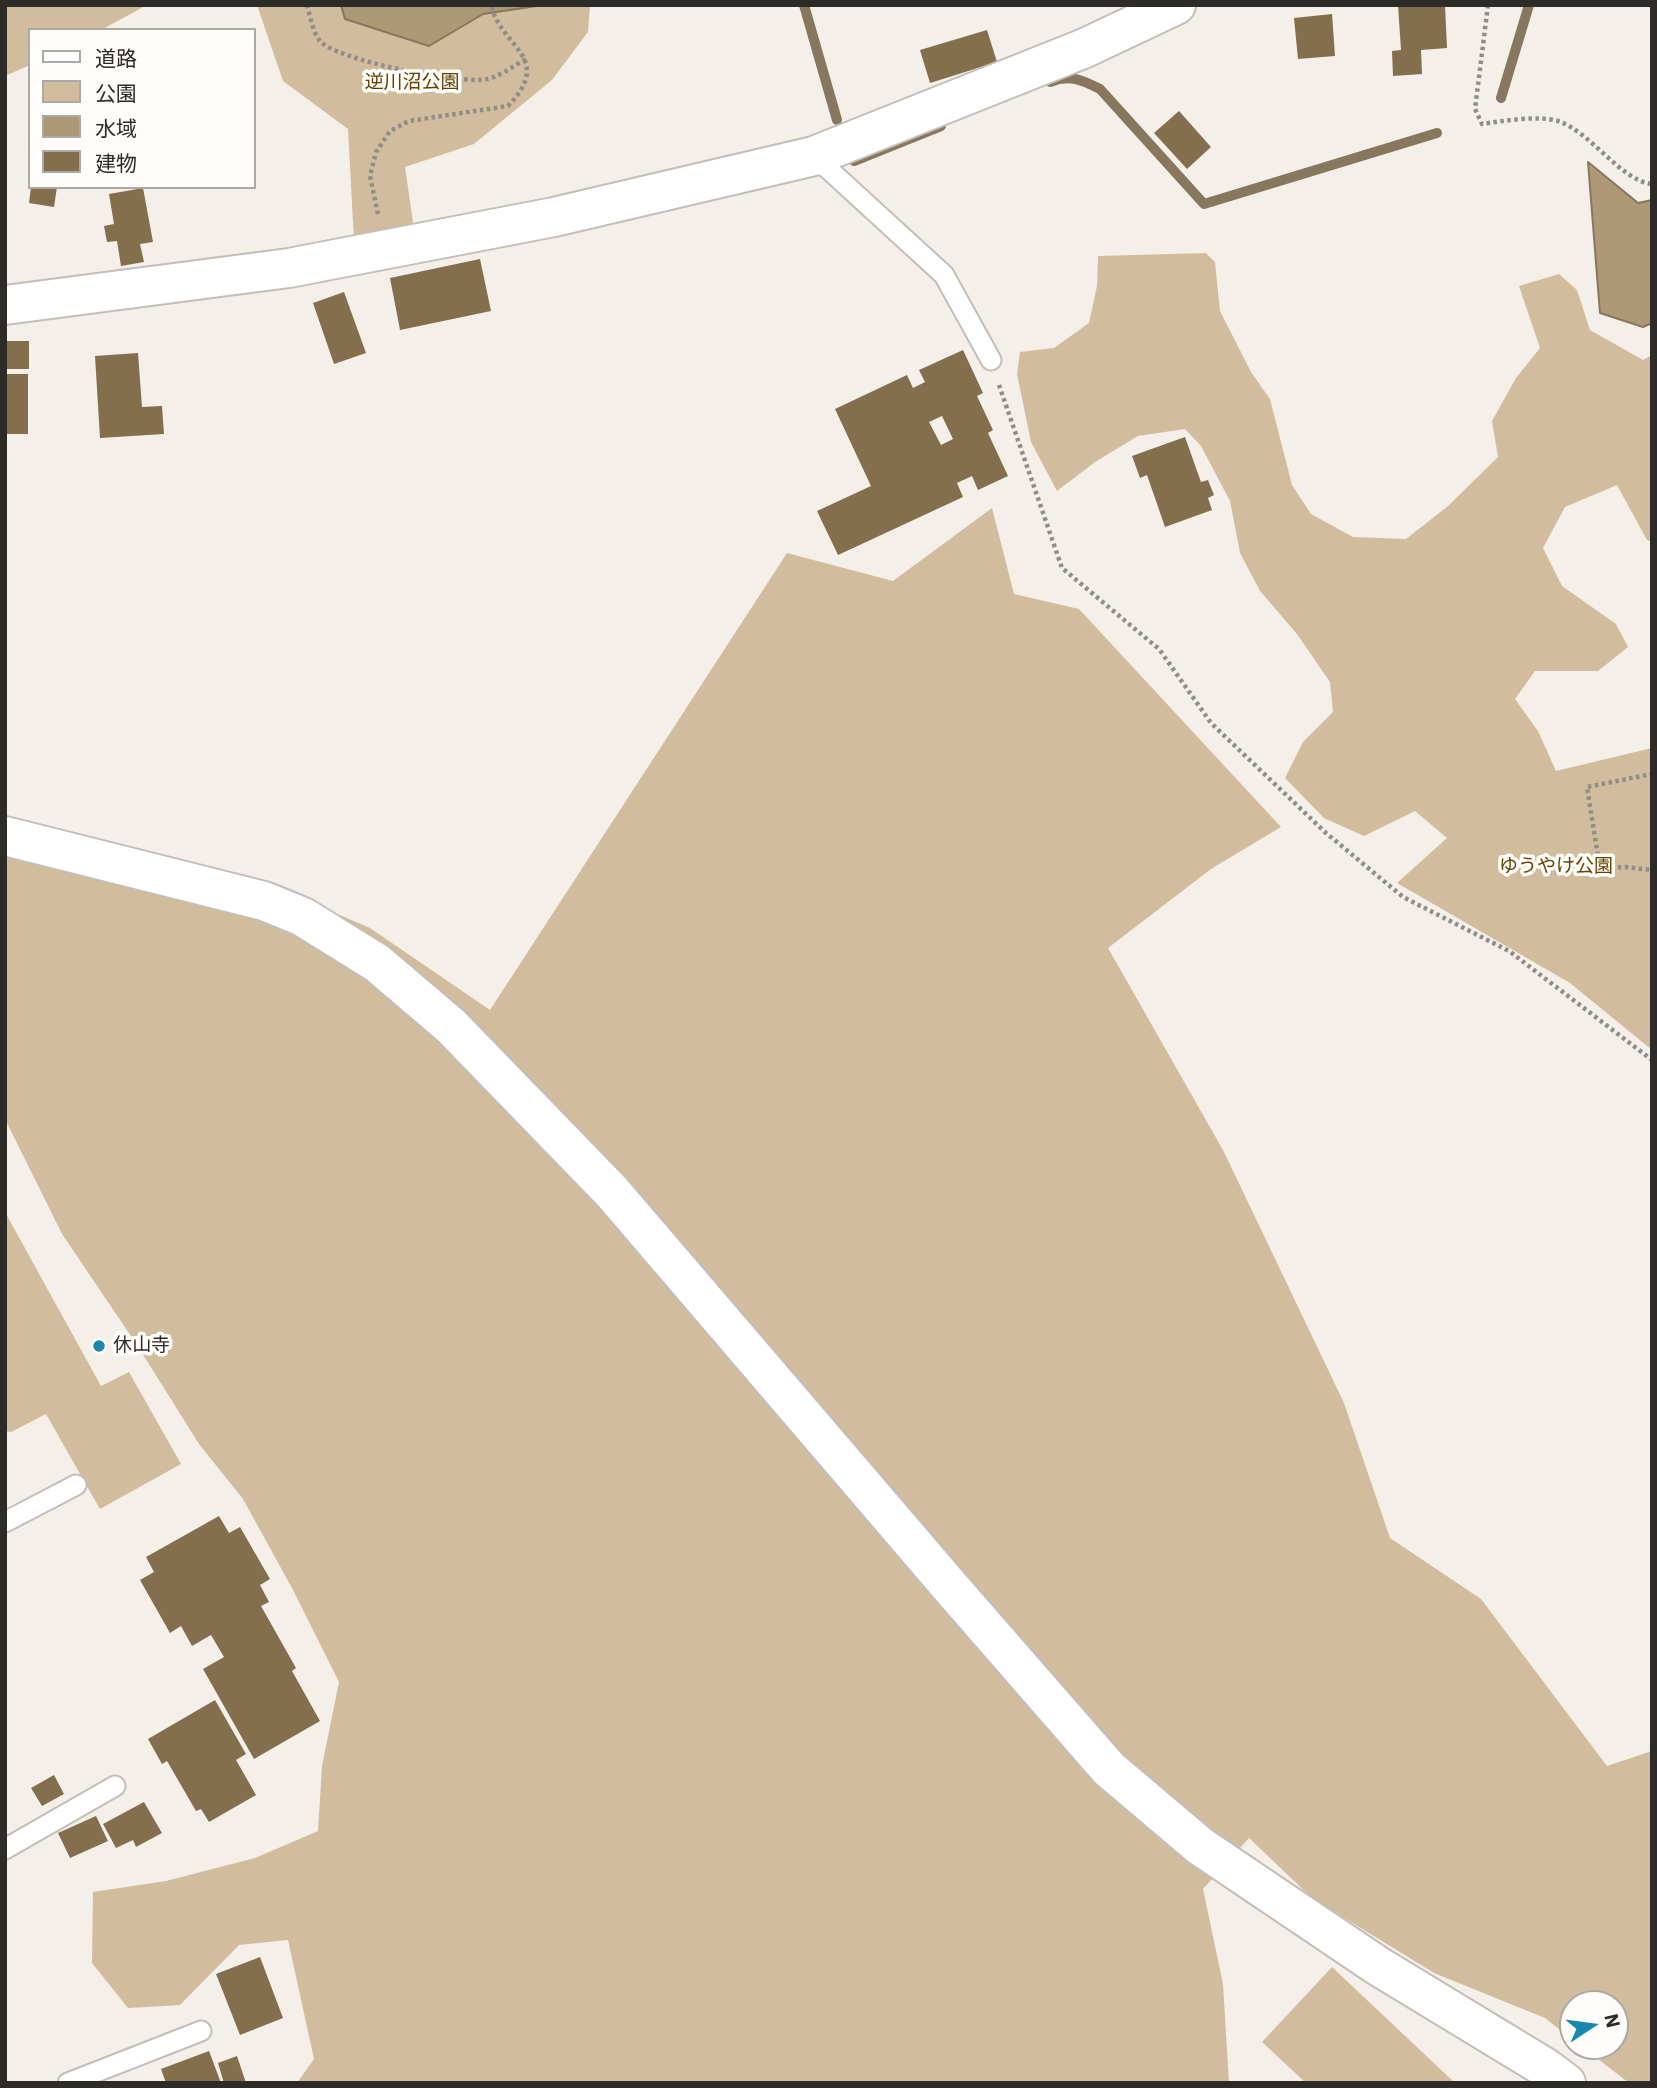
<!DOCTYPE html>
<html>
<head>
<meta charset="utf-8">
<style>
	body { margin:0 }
	#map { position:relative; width:1657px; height:2088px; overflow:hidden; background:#f4efe8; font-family:"IBM Plex Sans","Noto Sans JP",sans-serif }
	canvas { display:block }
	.frame { position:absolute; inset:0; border:7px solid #2d2b28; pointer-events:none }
	.legend { position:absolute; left:28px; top:28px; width:228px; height:161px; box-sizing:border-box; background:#fffdfa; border:2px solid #aba9a6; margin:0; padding:9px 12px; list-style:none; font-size:21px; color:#2d2b28 }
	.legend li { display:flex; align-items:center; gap:14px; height:35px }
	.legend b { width:35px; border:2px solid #aba9a6 }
	.north { position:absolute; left:1559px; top:1990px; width:70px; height:70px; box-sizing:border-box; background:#fffdfa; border:2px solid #aba9a6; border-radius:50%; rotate:77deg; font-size:19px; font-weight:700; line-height:28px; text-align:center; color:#2d2b28 }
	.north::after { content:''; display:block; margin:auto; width:24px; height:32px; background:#1a87ae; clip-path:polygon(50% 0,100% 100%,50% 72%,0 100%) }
</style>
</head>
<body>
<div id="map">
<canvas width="1657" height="2088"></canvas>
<div class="frame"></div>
<ul class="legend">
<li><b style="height:9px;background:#fff"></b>道路</li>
<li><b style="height:19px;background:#d1bd9d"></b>公園</li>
<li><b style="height:19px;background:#ae9876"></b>水域</li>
<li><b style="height:19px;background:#836e4d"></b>建物</li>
</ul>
<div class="north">N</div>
</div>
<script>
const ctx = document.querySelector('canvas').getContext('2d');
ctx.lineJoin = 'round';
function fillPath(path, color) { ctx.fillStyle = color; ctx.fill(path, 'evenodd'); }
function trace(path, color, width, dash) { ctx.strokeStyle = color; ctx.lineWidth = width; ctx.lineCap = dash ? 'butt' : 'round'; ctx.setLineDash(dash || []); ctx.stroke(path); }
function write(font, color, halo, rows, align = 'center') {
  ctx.font = font + ' "IBM Plex Sans","Noto Sans JP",sans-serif'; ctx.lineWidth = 7; ctx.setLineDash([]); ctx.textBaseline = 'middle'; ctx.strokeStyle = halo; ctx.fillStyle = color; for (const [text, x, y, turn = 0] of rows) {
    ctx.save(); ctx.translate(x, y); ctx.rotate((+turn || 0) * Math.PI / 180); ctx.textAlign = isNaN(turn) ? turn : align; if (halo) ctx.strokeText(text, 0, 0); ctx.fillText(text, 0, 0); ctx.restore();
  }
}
const green = new Path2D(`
	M5,5H147L101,30H30V65L5,76Z
	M257,5H590L588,32L552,80L474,144L405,167L414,229L354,241L348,129L283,81Z
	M1206,253L1215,262L1220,311L1251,372L1270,399L1292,485L1311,514L1353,537L1406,539L1448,506L1498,457L1492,421L1516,378L1540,348L1519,286L1559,274L1577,290L1590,330L1643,360L1652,355V542L1647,540L1617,485L1565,507L1543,548L1562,586L1616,624L1628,647L1598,671H1535L1515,699L1538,731L1556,771L1652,748V1050L1570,983L1397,883L1447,838L1415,811L1364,836L1324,818L1285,778L1303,742L1333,712L1330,682L1297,634L1260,591L1240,553L1230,501L1201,446L1185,429L1138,436L1095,462L1057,491L1031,442L1017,374L1020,352L1054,348L1089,323L1097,286L1098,256Z
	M992,508L1014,594L1079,609L1281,827L1211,869L1108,948L1223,1150L1344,1403L1390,1538L1481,1599L1607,1766L1652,1751V2083H1629L1581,2046H1615V2004H1573V2040L1545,2018L1434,1973L1312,1898L1249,1838L1203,1889L1223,1984L1229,2083H297L314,2059L288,1940L239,1945L180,2005L128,2008L92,1963L93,1892L166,1881L255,1858L318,1831L322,1766L339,1682L293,1590L243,1499L199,1444L135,1342L62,1234L5,1119V855L139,888L247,875L370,928L490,1010L787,553L893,581Z
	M5,1212L101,1386L129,1372L181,1464L100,1509L46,1414L11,1432L5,1431Z
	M1332,1967L1455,2083H1306L1262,2042Z`);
const water = new Path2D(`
	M341,5H543L483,14L429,46L345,19Z
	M1588,162L1638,203L1652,200V323L1643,327L1600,313Z`);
const stream = new Path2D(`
	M804,5L837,120
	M1050,82C1070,74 1082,80 1100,89L1204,204L1437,133
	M1501,98L1529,5
	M847,153L854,161L941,126`);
const building = new Path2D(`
	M1398,5H1445L1447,48L1421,50L1422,74L1393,76L1392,51L1401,50Z
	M1332,14L1335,56L1298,59L1294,18Z
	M987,30L997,62L930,83L920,50Z
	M1179,111L1211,147L1187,169L1154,133Z
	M31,187H57L54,207L29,203Z
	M143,188L153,242L140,244L144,262L121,266L117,241L107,242L104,226L114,224L109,194Z
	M480,259L491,311L400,330L390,278Z
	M344,292L366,353L334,364L313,303Z
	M5,341H29V369H5Z
	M963,350L983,393L977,396L993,430L988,433L1008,476L978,490L972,476L957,483L963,497L838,555L817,511L871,486L835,409L907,375L913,388L925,382L919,370ZM942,416L953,439L941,445L929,422Z
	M138,353L142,407L162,406L164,434L100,438L95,356Z
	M5,374H28V434H5Z
	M1185,437L1201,482L1208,480L1214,495L1208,498L1212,510L1165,527L1147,475L1140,478L1132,456Z
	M219,1516L229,1533L240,1527L270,1579L260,1585L269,1602L261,1606L296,1668L292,1671L320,1721L254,1759L203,1669L224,1657L211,1635L192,1646L181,1626L170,1633L140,1580L154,1572L146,1557Z
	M215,1700L246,1754L236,1760L256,1795L209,1822L201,1809L196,1811L167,1761L162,1764L148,1739Z
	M54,1775L64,1794L42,1806L31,1788Z
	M144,1802L162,1833L136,1847L133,1840L116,1848L103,1824Z
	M96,1816L108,1841L70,1858L58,1833Z
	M260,1957L283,2018L240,2035L216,1974Z
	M209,2051L221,2083H166L161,2069Z
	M237,2056L246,2083H224L218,2063Z`);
const path = new Path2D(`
	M307,5C310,16 313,32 320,41C335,60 463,85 487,79C499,77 515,65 526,59
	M1488,5L1475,109L1482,124C1503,121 1537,115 1558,121C1591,132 1621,181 1652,184
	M378,214L370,176L376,152L390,131L409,121L508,106C555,57 501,48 491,5
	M999,385L1062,568L1159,649L1211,723L1326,833L1403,897L1509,951L1652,1060
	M1600,869L1587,787L1652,774
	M1548,873L1625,867L1652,870`);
const service = new Path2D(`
	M814,156L944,275L991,360
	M5,1522L76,1485
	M5,1849L115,1786
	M68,2083L201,2031`);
const minor = new Path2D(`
	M5,305L289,268L554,217L814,156L1085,48L1176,5
	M5,836L264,901L303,917L377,963L451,1026L612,1192L952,1589L1109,1769L1200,1846L1378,1966L1546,2068L1566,2083`);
const markers = [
	[99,1346,7,"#1a87ae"]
];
const parkNames = [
	["逆川沼公園",412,83],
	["ゆうやけ公園",1556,867]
];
const poiNames = [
	["休山寺",113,1346]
];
fillPath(green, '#d1bd9d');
fillPath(water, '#ae9876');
trace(water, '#87775f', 2);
trace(stream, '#87775f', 10);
fillPath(building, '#836e4d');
trace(service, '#c3beb8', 23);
trace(minor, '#c3beb8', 42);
trace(path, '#908d88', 4.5, [3.5, 3.5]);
trace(service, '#fff', 19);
trace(minor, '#fff', 38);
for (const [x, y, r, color] of markers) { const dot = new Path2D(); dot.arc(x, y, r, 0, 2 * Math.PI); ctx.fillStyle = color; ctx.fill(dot); trace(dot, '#fffdfa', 2.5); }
write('19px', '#614200', '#fffdfa', parkNames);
write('19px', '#2d2b28', '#fffdfa', poiNames, 'left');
</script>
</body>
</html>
